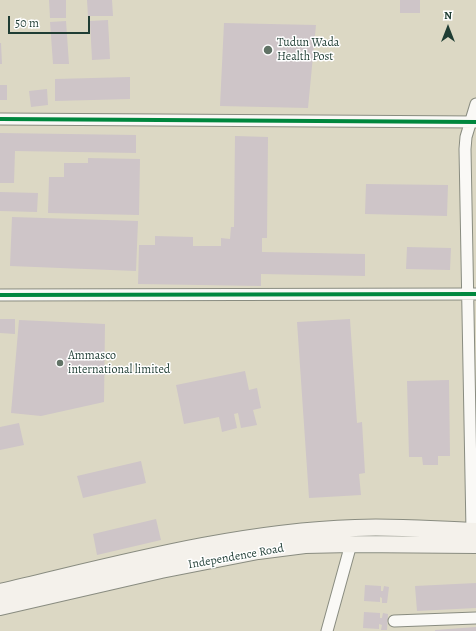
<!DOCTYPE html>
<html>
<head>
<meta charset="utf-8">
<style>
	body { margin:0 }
	#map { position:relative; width:476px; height:631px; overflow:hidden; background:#dcd8c4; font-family:Alegreya,serif }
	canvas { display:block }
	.north { position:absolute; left:428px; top:8px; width:40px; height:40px; -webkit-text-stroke:3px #fff; paint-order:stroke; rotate:0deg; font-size:11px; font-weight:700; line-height:16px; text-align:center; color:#1f3d34 }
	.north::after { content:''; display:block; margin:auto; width:14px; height:18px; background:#1f3d34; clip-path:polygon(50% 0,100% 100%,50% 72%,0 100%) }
	.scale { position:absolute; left:8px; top:16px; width:82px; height:18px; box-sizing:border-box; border:2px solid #1f3d34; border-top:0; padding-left:5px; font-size:12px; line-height:14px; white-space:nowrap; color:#1f3d34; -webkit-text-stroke:3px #fff; paint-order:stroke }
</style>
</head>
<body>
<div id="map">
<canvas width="476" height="631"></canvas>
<div class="north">N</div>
<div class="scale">50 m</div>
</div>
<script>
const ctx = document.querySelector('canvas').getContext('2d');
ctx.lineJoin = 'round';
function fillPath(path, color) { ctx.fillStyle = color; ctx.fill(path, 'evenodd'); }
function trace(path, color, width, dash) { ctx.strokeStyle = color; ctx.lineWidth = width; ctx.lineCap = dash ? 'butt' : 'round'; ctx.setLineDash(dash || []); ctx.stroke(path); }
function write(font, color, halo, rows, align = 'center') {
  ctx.font = font + ' Alegreya,serif'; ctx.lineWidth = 3; ctx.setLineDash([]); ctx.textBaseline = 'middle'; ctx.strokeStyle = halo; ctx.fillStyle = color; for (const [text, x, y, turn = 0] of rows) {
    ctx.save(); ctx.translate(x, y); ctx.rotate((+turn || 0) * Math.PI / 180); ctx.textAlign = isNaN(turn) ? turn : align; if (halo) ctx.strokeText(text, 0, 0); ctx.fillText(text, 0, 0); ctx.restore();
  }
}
const building = new Path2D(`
	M49,0H66V18H50Z
	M87,0H112L113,16H88Z
	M400,0H420V13H400Z
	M108,20L110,59L92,60L90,21Z
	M66,21L69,64H53L50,22Z
	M224,23L316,25L308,108L220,106Z
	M0,43H1L2,64H0Z
	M130,77V99L55,101V79Z
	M0,85H7V100H0Z
	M47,89L48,105L31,107L29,91Z
	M0,133L136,135V153L15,151L14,183H0Z
	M235,136L268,137L267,238H262V252L365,254V276L261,274V286L138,284L139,245H155V236L193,237V246H221V238L230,239L231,227H234Z
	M88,158L140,159L139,215L48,213L49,177H64V163H88Z
	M366,184L448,185L447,216L365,214Z
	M0,192L38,193L37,212L0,211Z
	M12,217L138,221L136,271L10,266Z
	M407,247L451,248L450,270L406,269Z
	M0,319H15V334L0,333Z
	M350,319L357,423L362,422L365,473L359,474L361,495L309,498L297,322Z
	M19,320L105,324L104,402L41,416L11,413Z
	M245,371L249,390L257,388L261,408L253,410L257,425L241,428L238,413L234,414L237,428L222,432L219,417L184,424L176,385Z
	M449,380L450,456H438V465H423L422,457H409L407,381Z
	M19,423L24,445L0,450V427Z
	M141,461L146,483L83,498L77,476Z
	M156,519L161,540L97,555L93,534Z
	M476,583V608L417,611L415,586Z
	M365,585L381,586V591H383L384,586L389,587L387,603H382V598L380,597V602L364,601Z
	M364,612L380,613V618H382L383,613L388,614L387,630H381L382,625L379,624V629L363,628Z
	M476,627V631H435V630Z`);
const street = new Path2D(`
	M0,119L476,122
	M0,295L476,294
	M472,531L465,149L466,137L476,104
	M394,621L476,618
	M327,631L351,544`);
const secondary = new Path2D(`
	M0,592C116,565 234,532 355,528C395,526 436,530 476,531
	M0,607L161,570L258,551L305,545L351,544L476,545`);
const cycleway = new Path2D(`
	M0,119L476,122
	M0,295L476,294`);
const markers = [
	[268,50,5,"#617366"],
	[60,363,4,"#617366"]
];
const poiNames = [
	["Tudun Wada",277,43],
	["Health Post",277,57],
	["Ammasco",68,356],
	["international limited",68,370]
];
const streetNames = [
	["Independence Road",236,557,-10]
];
fillPath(building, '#cec5c8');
trace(street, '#898c80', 13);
trace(secondary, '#898c80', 18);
trace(street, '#faf9f6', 11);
trace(secondary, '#f4f1eb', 16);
trace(cycleway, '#00873e', 4);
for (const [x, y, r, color] of markers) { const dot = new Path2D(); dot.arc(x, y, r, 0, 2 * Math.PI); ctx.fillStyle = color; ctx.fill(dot); trace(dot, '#fff', 1.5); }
write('12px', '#1f3d34', '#fff', poiNames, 'left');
write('12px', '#1f3d34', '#fff', streetNames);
</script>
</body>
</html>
